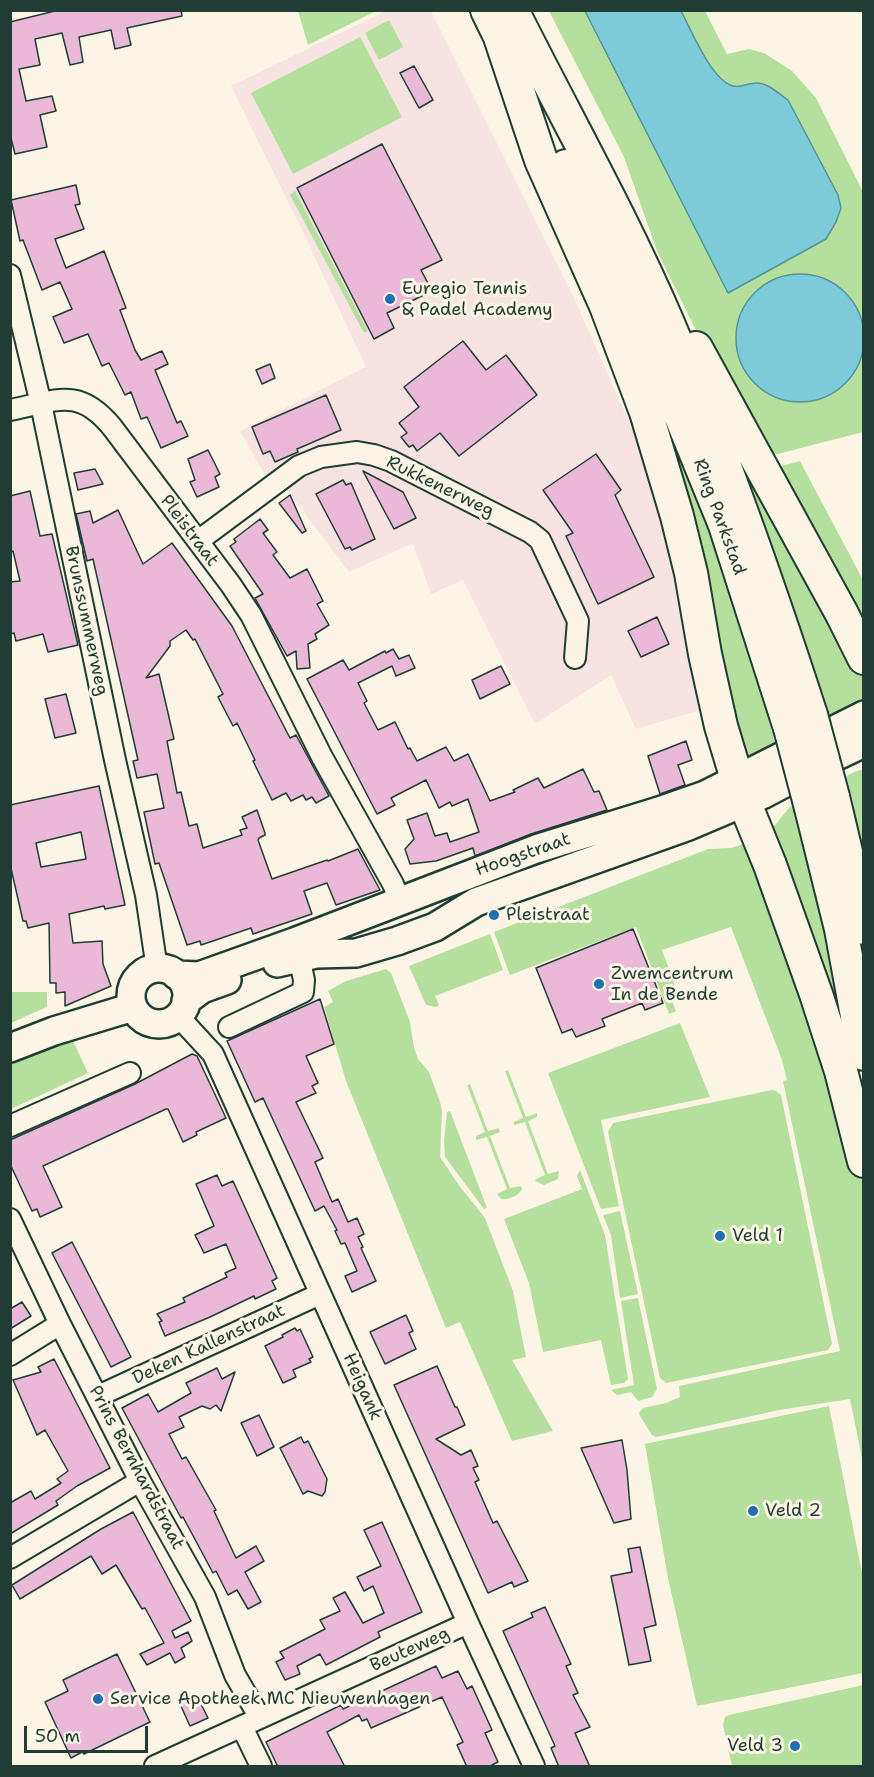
<!DOCTYPE html>
<html>
<head>
<meta charset="utf-8">
<style>
	body { margin:0 }
	#map { position:relative; width:874px; height:1777px; overflow:hidden; background:#fcf5e5; font-family:"Shantell Sans",sans-serif }
	canvas { display:block }
	.frame { position:absolute; inset:0; border:12px solid #1f3d34; pointer-events:none }
	.scale { position:absolute; left:24px; top:1726px; width:124px; height:27px; box-sizing:border-box; border:3px solid #1f3d34; border-top:0; padding-left:8px; font-size:18px; line-height:21px; white-space:nowrap; color:#1f3d34; -webkit-text-stroke:4px #fcf5e5; paint-order:stroke }
</style>
</head>
<body>
<div id="map">
<canvas width="874" height="1777"></canvas>
<div class="frame"></div>
<div class="scale">50 m</div>
</div>
<script>
const ctx = document.querySelector('canvas').getContext('2d');
ctx.lineJoin = 'round';
function fillPath(path, color) { ctx.fillStyle = color; ctx.fill(path, 'evenodd'); }
function trace(path, color, width, dash) { ctx.strokeStyle = color; ctx.lineWidth = width; ctx.lineCap = dash ? 'butt' : 'round'; ctx.setLineDash(dash || []); ctx.stroke(path); }
function write(font, color, halo, rows, align = 'center') {
  ctx.font = font + ' "Shantell Sans",sans-serif'; ctx.lineWidth = 6; ctx.setLineDash([]); ctx.textBaseline = 'middle'; ctx.strokeStyle = halo; ctx.fillStyle = color; for (const [text, x, y, turn = 0] of rows) {
    ctx.save(); ctx.translate(x, y); ctx.rotate((+turn || 0) * Math.PI / 180); ctx.textAlign = isNaN(turn) ? turn : align; if (halo) ctx.strokeText(text, 0, 0); ctx.fillText(text, 0, 0); ctx.restore();
  }
}
const built = new Path2D(`
	M386,11H431L574,298L686,550L714,706L636,729L611,675L535,724L463,580L431,594L413,543L349,572L287,490L277,496L240,431L366,367L303,232L231,86Z`);
const green = new Path2D(`
	M298,11V10L376,11L308,45Z
	M549,11H705L727,54L749,49L764,53L792,71L816,98L863,192V432L770,456L710,359L657,251L624,157Z
	M389,20L403,47L379,60L365,33Z
	M360,37L402,117L293,174L251,93Z
	M550,157L687,458L771,720L769,721L775,743L778,742L780,750L745,769Z
	M295,191L368,331L364,333L290,195Z
	M699,362L863,672V708L829,724L827,715L829,714L823,693L820,690L793,605L752,490L747,493Z
	M800,461L863,580V646L770,469Z
	M859,770H863V856L853,810L854,805L846,776Z
	M794,804V809L800,831L803,832L855,1060L768,830C780,824 783,811 794,804Z
	M746,843L854,1142L863,1187V1463L850,1399L779,1410L656,1437L652,1435L640,1416L639,1413L643,1408L666,1403L680,1397L679,1386L840,1351L783,1081L787,1080L782,1060L731,927L662,950L679,996L671,998L676,1011L669,1014L636,927L510,975L494,932L708,849L731,848Z
	M490,934L503,970L435,996L439,1005L436,1007L426,1005L409,966Z
	M386,969L391,973L410,1022L414,1048L418,1059L429,1072L440,1102L442,1111L440,1157L458,1184L485,1218L513,1291L526,1357L512,1360L553,1431L512,1441L460,1322L446,1328L346,1081L324,1007L333,1002L328,991L346,981Z
	M11,992H47V1007L11,1023Z
	M680,1023L710,1097L601,1120L619,1206L601,1209L548,1073Z
	M73,1041L88,1073L11,1109V1062Z
	M508,1070L526,1117L537,1113V1117L528,1121L548,1174L559,1171L558,1179L544,1185L535,1181L536,1179L545,1175L525,1122L514,1125V1122L523,1118L505,1071Z
	M470,1084L488,1131L499,1128L500,1132L490,1136L510,1188L521,1186L522,1189C519,1196 508,1200 501,1199L497,1194L507,1189L487,1137L476,1140V1136L485,1132L467,1085Z
	M772,1090L776,1091L781,1095L832,1344L828,1350L666,1383L660,1378L608,1132L613,1123Z
	M450,1111L487,1208L484,1209L445,1157L444,1140L447,1112Z
	M580,1170L605,1235L628,1379L624,1383L611,1385L601,1340L543,1352L529,1283L504,1219L582,1189L577,1176Z
	M620,1211L638,1294L620,1298L611,1235L603,1215Z
	M638,1298L657,1389L652,1397L638,1401L631,1392L617,1395L611,1390L634,1385L621,1301Z
	M829,1406L863,1578V1673L697,1706L668,1578L645,1444Z
	M863,1685V1766H732L723,1725L725,1717L729,1715Z`);
const water = new Path2D(`
	M585,11H681C691,29 711,80 733,86C741,88 748,83 756,83C767,82 779,94 788,100L838,195L841,208L836,222L826,239L728,293Z
	M736 338a64 64 0 1 1 128 0a64 64 0 1 1-128 0Z`);
const building = new Path2D(`
	M59,10H181L182,16L127,28L131,45L115,49L111,30L79,37L83,62L70,65L62,33L35,39L40,65L19,69L26,101L52,96L56,111L40,115L47,147L15,154L10,134V22Z
	M414,66L433,100L419,108L400,73Z
	M382,144L442,260L421,270L432,291L387,313L394,328L374,339L297,188Z
	M76,185L80,204L75,205L84,229L55,239L66,268L104,251L126,308L120,310L135,350L141,360L162,351L168,364L155,370L177,423L181,421L188,436L161,448L147,417L141,419L131,392L125,395L109,363L102,366L88,334L64,343L53,317L72,309L60,282L42,290L23,240L20,241L11,200Z
	M463,341L486,370L506,355L537,395L459,456L440,433L417,451L413,445L409,447L401,437L407,433L399,423L419,407L404,387Z
	M270,364L275,378L262,384L256,370Z
	M326,395L341,430L297,449L298,452L275,462L270,451L263,454L252,427Z
	M208,450L220,474L215,477L219,487L197,497L190,482L195,480L188,459Z
	M596,454L621,490L615,495L654,577L598,604L566,536L573,533L543,490Z
	M95,469L103,484L78,490L74,473Z
	M363,471L403,492L416,518L394,529Z
	M343,480L346,485L351,483L375,539L352,550L350,547L345,549L316,494Z
	M30,491L40,536L52,534L78,645L48,652L43,634L16,641L14,633L10,634V582L20,581L13,551L10,552V496Z
	M290,495L306,531L302,533L279,503Z
	M118,510L143,564L172,543L232,626L290,738L296,735L329,796L316,803L312,797L306,800L303,795L291,801L286,793L272,800L253,761L255,760L237,723L233,726L218,697L223,694L195,639L193,640L186,630L170,641V646L146,678L159,674L174,739L167,741L177,793L181,792L189,826L197,824L203,848L242,835L240,830L247,828L242,817L257,810L265,833V835L259,838L258,840L272,879L327,860L328,861L358,849L380,890L336,905L327,883L304,891L312,914L253,934L251,928L201,945L200,941L187,945L159,863L155,864L144,812L164,808L157,774L137,778L133,761L138,760L93,559L87,561L76,514L90,511L93,523Z
	M260,519L268,530L263,533L277,552L273,555L290,578L307,569L323,601L317,604L329,625L315,634L317,639L308,644L310,668L297,669L296,651L287,656L255,598L263,594L230,546L236,542L234,539Z
	M657,617L669,644L641,657L628,631Z
	M393,649L399,659L409,655L415,668L396,676L392,666L358,683L367,701L364,703L378,730L395,722L408,749L410,748L417,761L446,747L454,761L468,754L490,801L515,792L513,790L538,778L544,788L583,769L594,792L599,791L607,810L531,834L475,856L473,848L436,861L410,864L405,849L414,839L407,820L427,813L435,836L447,833L450,842L479,832L468,799L452,806L450,802L439,808L426,780L391,798L395,805L377,814L307,679L343,660L349,670L385,651L386,653Z
	M501,666L510,684L480,699L472,680Z
	M66,694L76,733L55,738L45,699Z
	M686,741L692,760L678,765L685,785L660,794L648,756Z
	M99,786L125,905L105,909L104,906L69,914L73,943L102,941L103,964L111,986L65,1006V992L56,993V983H50L49,923L28,928L26,921H23L10,864V805ZM81,832L86,859L41,867L36,843Z
	M633,929L663,1003L645,1010L642,1003L602,1019L605,1026L576,1037L572,1029L562,1033L536,968Z
	M320,999L334,1044L306,1056L318,1083L312,1086L316,1093L296,1102L323,1158L315,1162L332,1202L338,1199L348,1222L357,1218L364,1234L358,1237L363,1247L361,1248L376,1281L352,1292L345,1276L357,1271L345,1243L341,1244L335,1231L337,1230L324,1206L315,1211L263,1098L255,1102L227,1041Z
	M192,1054L197,1056L226,1118L196,1132L197,1135L183,1142L168,1109H166L43,1166L62,1207L40,1217L37,1209L32,1211L10,1164V1140L135,1084Z
	M217,1175L222,1186L233,1181L277,1278L272,1281L276,1289L255,1299L254,1296L210,1317L165,1336L159,1322L162,1321L157,1314L185,1302L183,1298L227,1277L225,1273L236,1268L226,1244L204,1253L195,1235L214,1226L196,1184Z
	M72,1242L131,1357L111,1367L52,1253Z
	M22,1302L31,1316L10,1329V1309Z
	M406,1315L413,1331L409,1333L416,1349L385,1364L370,1332Z
	M295,1328L297,1331L300,1329L313,1357L309,1359L311,1362L293,1370L296,1377L283,1383L265,1346L283,1337L282,1335Z
	M54,1359L110,1468L77,1486L56,1501L58,1505L10,1534V1503L31,1491L35,1499L61,1483L57,1479L68,1471L45,1430L37,1435L13,1380L41,1372L38,1367Z
	M437,1366L455,1407H457L465,1425L436,1439L461,1455L471,1450L478,1466L473,1468L479,1480L475,1482L493,1523L497,1521L528,1581L514,1587L512,1582L488,1593L394,1385Z
	M217,1368L222,1379L235,1372L221,1411L216,1405L210,1409L202,1406L179,1417L184,1427L169,1434L182,1459L186,1457L216,1510L214,1511L236,1558L256,1546L264,1561L245,1572L261,1602L248,1609L237,1590L228,1595L216,1571L213,1573L183,1517L181,1518L122,1408L148,1394L158,1412L191,1393L186,1383Z
	M259,1415L274,1447L257,1456L241,1423Z
	M301,1437L304,1443L308,1441L327,1479L325,1492L322,1496L308,1491L303,1494L280,1448Z
	M622,1440L627,1470L631,1519L614,1523L581,1448Z
	M133,1512L191,1621L172,1631L175,1638L188,1632L192,1641L181,1648L185,1657L175,1663L170,1653L147,1665L140,1654L164,1643L145,1608L142,1609L116,1565L102,1574L91,1556L20,1599L12,1585L101,1529Z
	M382,1522L422,1612L378,1632L380,1637L326,1665L320,1654L297,1666L300,1674L285,1680L276,1662L284,1658L280,1652L325,1629L320,1620L340,1611L333,1598L345,1592L363,1623L384,1613L373,1586L364,1591L357,1577L381,1566L364,1530Z
	M640,1547L656,1625L644,1628L651,1661L629,1665L611,1576L632,1572L628,1549Z
	M545,1607L571,1664L566,1666L578,1693L573,1695L590,1727L575,1733L590,1767H559L551,1748L555,1746L503,1631L533,1617L531,1613Z
	M117,1654L150,1722L84,1754L82,1752L71,1758L45,1702L68,1691L63,1680Z
	M436,1666L442,1678L458,1671L467,1689L472,1686L492,1730L485,1733L498,1762L488,1767H467L457,1745L463,1742L442,1697L371,1728L367,1719L362,1721L359,1715L327,1732L345,1767H278L266,1742L341,1705L343,1709Z
	M197,1696L208,1718L190,1726L180,1704Z`);
const minor = new Path2D(`
	M10,275L41,404L115,760L146,895L157,969
	M10,410C56,401 78,386 112,427L231,585L251,615L322,757L393,884L400,902
	M198,541L299,466L321,457L357,452L374,455L391,461L530,532L540,540L578,621L575,658
	M178,1016L213,1054L468,1623L534,1766
	M229,1027L303,992L304,980L299,957
	M10,1126L130,1073
	M10,1219L60,1324L140,1481L205,1597L235,1675L260,1718
	M10,1355L60,1324
	M98,1396L320,1294
	M10,1558L140,1481
	M242,1727L261,1766
	M155,1766L468,1623`);
const secondary = new Path2D(`
	M277,963L316,954L356,953L397,941L435,927L476,902L686,827L764,794L826,761L864,743
	M131 996a28 28 0 1 1 56 0a28 28 0 1 1-56 0Z
	M176,975L199,976L294,942L536,849L659,811L705,795L864,715
	M186,1001L202,989L227,980
	M10,1048L54,1031L133,1007`);
const trunk = new Path2D(`
	M487,10L509,55
	M512,10C564,114 622,216 668,323C722,451 768,582 811,715
	M500,37L541,160L606,306L646,412L677,516L691,573L705,654L721,726L742,796L770,865L816,994L841,1071L864,1161
	M566,166L657,358L725,525L790,728
	M696,348L842,614L864,658
	M833,797L864,928
	M811,808L841,929L864,1054`);
const trunkBridge = new Path2D(`
	M811,715L833,797
	M790,728L811,808`);
const markers = [
	[390,299,6,"#1f6fb2"],
	[494,915,6,"#1f6fb2"],
	[599,984,6,"#1f6fb2"],
	[720,1236,6,"#1f6fb2"],
	[753,1511,6,"#1f6fb2"],
	[98,1699,6,"#1f6fb2"],
	[795,1746,6,"#1f6fb2"]
];
const poiNames = [
	["Euregio Tennis",402,289],
	["& Padel Academy",402,310],
	["Pleistraat",506,915],
	["Zwemcentrum",611,974],
	["In de Bende",611,995],
	["Veld 1",732,1236],
	["Veld 2",765,1511],
	["Service Apotheek MC Nieuwenhagen",110,1699],
	["Veld 3",783,1746,"right"]
];
const streetNames = [
	["Rukkenerweg",440,487,26],
	["Ring Parkstad",719,517,70],
	["Pleistraat",189,531,53],
	["Brunssummerweg",86,621,78],
	["Hoogstraat",523,855,-19],
	["Deken Kallenstraat",209,1345,-25],
	["Heigank",362,1387,66],
	["Prins Bernhardstraat",136,1468,62],
	["Beuteweg",410,1650,-24]
];
fillPath(built, '#f7e3e1');
fillPath(green, '#b4df9c');
fillPath(water, '#7ccbd9');
trace(water, '#579297', 1.5);
fillPath(building, '#ebb9d8');
trace(building, '#1f3d34', 1.5);
trace(minor, '#1f3d34', 24);
trace(secondary, '#1f3d34', 32);
trace(trunk, '#1f3d34', 36);
trace(minor, '#fcf5e5', 20);
trace(secondary, '#fcf5e5', 27);
trace(trunk, '#fcf5e5', 32);
trace(trunkBridge, '#1f3d34', 36, []);
trace(trunkBridge, '#fcf5e5', 32);
for (const [x, y, r, color] of markers) { const dot = new Path2D(); dot.arc(x, y, r, 0, 2 * Math.PI); ctx.fillStyle = color; ctx.fill(dot); trace(dot, '#fcf5e5', 2); }
write('18px', '#1f3d34', '#fcf5e5', poiNames, 'left');
write('18px', '#1f3d34', '#fcf5e5', streetNames);
</script>
</body>
</html>
